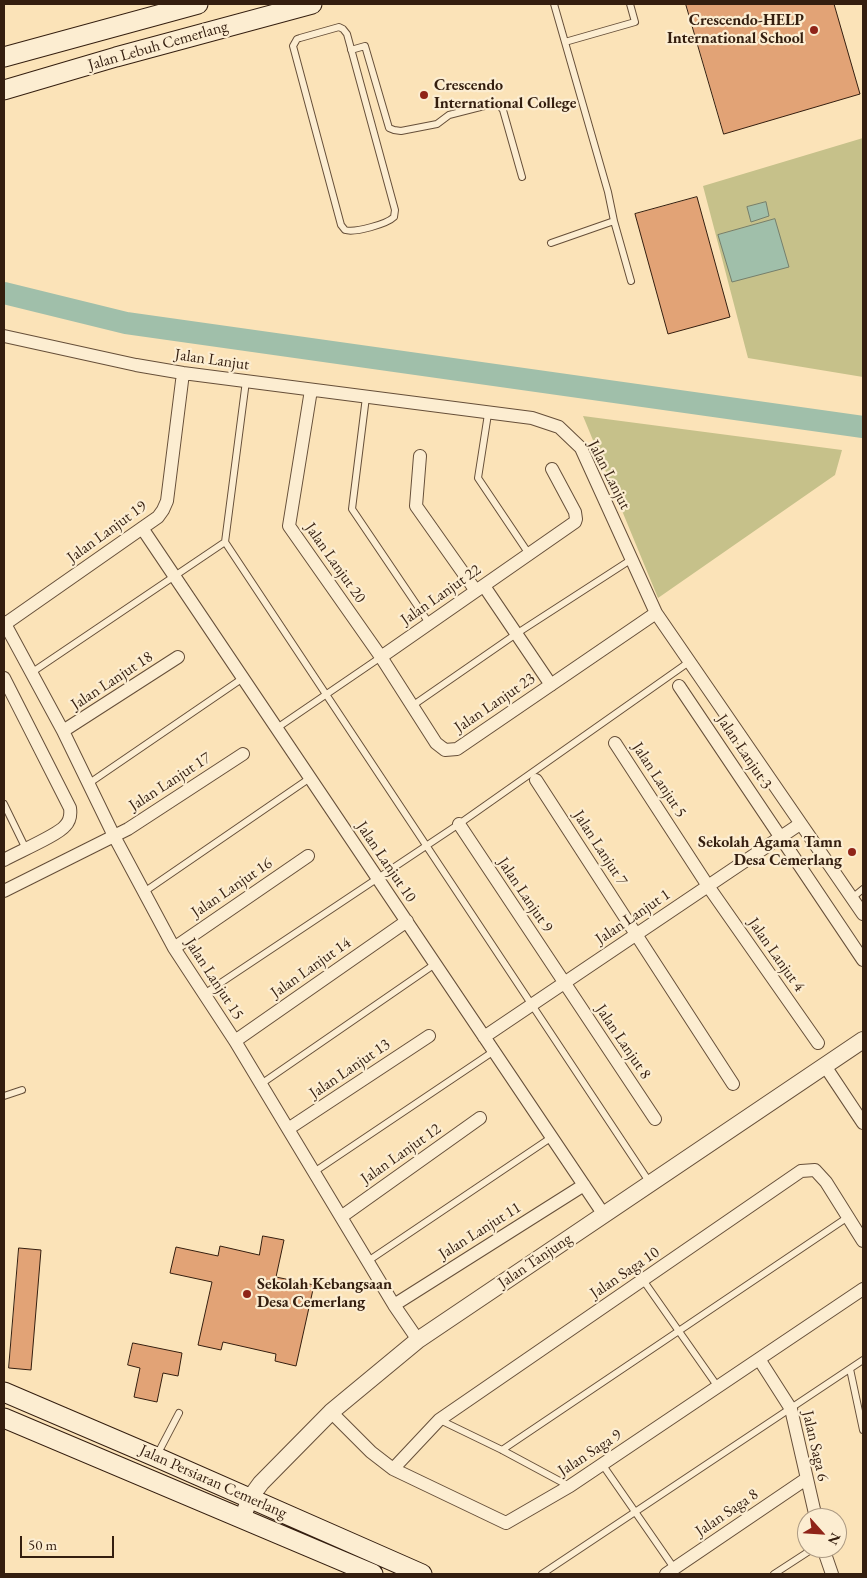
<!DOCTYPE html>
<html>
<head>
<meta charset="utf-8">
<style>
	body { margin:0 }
	#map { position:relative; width:867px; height:1578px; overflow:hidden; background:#fbe3b8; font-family:"EB Garamond",serif }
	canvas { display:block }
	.frame { position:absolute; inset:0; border:5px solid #341e0f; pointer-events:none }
	.north { position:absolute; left:797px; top:1508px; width:50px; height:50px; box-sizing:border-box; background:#fcedd1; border:1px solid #ac9a83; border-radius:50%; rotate:116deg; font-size:14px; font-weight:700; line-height:20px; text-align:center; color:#341e0f }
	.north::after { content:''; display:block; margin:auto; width:18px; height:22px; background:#8f2418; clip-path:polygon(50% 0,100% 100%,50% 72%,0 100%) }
	.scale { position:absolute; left:20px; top:1536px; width:94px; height:22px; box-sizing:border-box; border:2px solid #341e0f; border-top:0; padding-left:6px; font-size:15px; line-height:18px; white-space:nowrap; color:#341e0f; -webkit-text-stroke:4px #fcedd1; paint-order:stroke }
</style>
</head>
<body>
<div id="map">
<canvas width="867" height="1578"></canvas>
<div class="frame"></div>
<div class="north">N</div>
<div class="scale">50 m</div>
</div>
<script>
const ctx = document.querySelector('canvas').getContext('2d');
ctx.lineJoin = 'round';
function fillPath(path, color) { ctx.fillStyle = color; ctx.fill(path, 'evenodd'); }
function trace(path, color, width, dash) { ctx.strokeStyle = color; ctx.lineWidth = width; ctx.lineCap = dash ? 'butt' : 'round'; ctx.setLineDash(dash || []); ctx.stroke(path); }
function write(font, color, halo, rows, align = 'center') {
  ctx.font = font + ' "EB Garamond",serif'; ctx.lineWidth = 4.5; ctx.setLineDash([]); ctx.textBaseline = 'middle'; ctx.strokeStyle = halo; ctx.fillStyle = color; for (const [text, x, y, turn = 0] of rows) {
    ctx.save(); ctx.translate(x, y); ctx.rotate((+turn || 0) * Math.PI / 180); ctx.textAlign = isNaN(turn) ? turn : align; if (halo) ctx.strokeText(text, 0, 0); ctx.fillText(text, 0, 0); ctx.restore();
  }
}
const green = new Path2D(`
	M863,138V377L748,358L703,186Z
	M583,416L842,450L835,475L658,598Z`);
const water = new Path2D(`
	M766,202L769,216L751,222L747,207Z
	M775,219L789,267L732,282L718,235Z`);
const river = new Path2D(`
	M4,293L126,323L863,427`);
const building = new Path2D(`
	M686,4H834L860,94L724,134Z
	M697,197L730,317L668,334L635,214Z
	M263,1236L284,1240L276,1277L314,1285L296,1366L275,1361L276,1354L223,1342L221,1350L198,1345L212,1282L170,1273L176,1247L218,1256L220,1246L259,1255Z
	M19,1248L41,1250L31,1370L9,1368Z
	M133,1343L182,1353L178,1376L163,1373L157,1402L134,1397L140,1368L128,1365Z`);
const service = new Path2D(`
	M339,27L343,29L347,34L395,210L394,217C387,224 355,233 345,230L341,225L293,46L297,39L300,38Z
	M565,42L635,22L630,4
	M351,50L365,46L389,128L394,130L401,131L437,124L449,115L492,104L499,105L503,110L522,177
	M614,221L631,281
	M551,243L614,221L608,192L554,4
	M366,397L352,509L429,623
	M488,414L478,478L529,554
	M225,542L650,1183
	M31,673L225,542L246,381
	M412,706L516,634L632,559
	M277,728L381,657
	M88,784L243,678
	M4,804L26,849
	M144,892L310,778
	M852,898L863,889
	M204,994L459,824L689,662
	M261,1084L435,964
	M4,1096L22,1090
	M314,1172L494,1051
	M368,1261L552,1137
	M643,1280L718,1387
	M850,1369L863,1430
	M440,1420L502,1450L569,1486
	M502,1450L848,1217
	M157,1455L179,1413
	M602,1464L674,1568
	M542,1574L863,1360
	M774,1574L814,1548`);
const minor = new Path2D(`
	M4,336L136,365L183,373L532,418L559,427L581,448L656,613L863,914
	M311,390L289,526L381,657L436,743L445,750L457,749L656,613
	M420,456L416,506L476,591
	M142,528L604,1215
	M484,586L551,685
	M4,622L63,731L114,836L174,948L235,1041L394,1305L418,1340
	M5,624L158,517L163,510L167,501L183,373
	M381,657L575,522L576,519L575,512L552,469
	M4,678L70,808C71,815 70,821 65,826C58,835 16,853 4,860
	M679,686L863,960
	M63,731L178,657
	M615,743L708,886L818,1043
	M536,780L733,1084
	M459,824L655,1119
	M4,891L128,829L243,754
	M174,948L308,856
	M484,1037L800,824
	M235,1041L407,921
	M825,1066L863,1123
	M288,1129L429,1036
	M341,1217L480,1118
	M394,1305L584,1185
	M759,1359L791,1409L816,1518
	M331,1412L371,1452L393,1469L506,1523L570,1486L863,1289
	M393,1469L439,1420L801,1171L815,1170L826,1182L863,1241
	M823,1548L832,1574
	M666,1574L806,1479`);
const tertiary = new Path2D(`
	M242,1519L250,1498L261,1483L331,1412L418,1340L863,1040`);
const secondary = new Path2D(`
	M4,57L198,4
	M4,90L116,57L312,4
	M4,1392L156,1457L422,1574
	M4,1418L373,1574`);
const markers = [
	[814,30,5,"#8f2418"],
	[424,95,5,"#8f2418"],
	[852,852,5,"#8f2418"],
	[247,1294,5,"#8f2418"]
];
const poiNames = [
	["Crescendo-HELP",804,21],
	["International School",804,39],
	["Crescendo",434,86,"left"],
	["International College",434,104,"left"],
	["Sekolah Agama Tamn",842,843],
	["Desa Cemerlang",842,861],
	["Sekolah Kebangsaan",257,1285,"left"],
	["Desa Cemerlang",257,1303,"left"]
];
const streetNames = [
	["Jalan Lebuh Cemerlang",158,46,-16],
	["Jalan Lanjut",212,360,8],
	["Jalan Lanjut",609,475,63],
	["Jalan Lanjut 19",107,532,-36],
	["Jalan Lanjut 20",335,563,55],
	["Jalan Lanjut 22",441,595,-35],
	["Jalan Lanjut 18",112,681,-33],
	["Jalan Lanjut 23",495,703,-34],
	["Jalan Lanjut 3",744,752,56],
	["Jalan Lanjut 5",659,780,57],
	["Jalan Lanjut 17",170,782,-33],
	["Jalan Lanjut 7",600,848,57],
	["Jalan Lanjut 10",386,862,56],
	["Jalan Lanjut 16",232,888,-34],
	["Jalan Lanjut 9",525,895,56],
	["Jalan Lanjut 1",633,917,-34],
	["Jalan Lanjut 4",776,955,55],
	["Jalan Lanjut 14",311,968,-35],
	["Jalan Lanjut 15",214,979,57],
	["Jalan Lanjut 8",623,1042,56],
	["Jalan Lanjut 13",350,1069,-34],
	["Jalan Lanjut 12",401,1154,-35],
	["Jalan Lanjut 11",480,1231,-32],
	["Jalan Tanjung",535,1261,-34],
	["Jalan Saga 10",625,1273,-34],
	["Jalan Saga 6",815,1446,77],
	["Jalan Saga 9",590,1453,-33],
	["Jalan Persiaran Cemerlang",213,1482,24],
	["Jalan Saga 8",727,1513,-34]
];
fillPath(green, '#c6c18a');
fillPath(water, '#a0bfaa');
trace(water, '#757f6c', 1);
trace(river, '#a0bfaa', 22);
fillPath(building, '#e2a376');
trace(building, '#341e0f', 1);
trace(service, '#664f39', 8);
trace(minor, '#664f39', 14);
trace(tertiary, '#664f39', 18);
trace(secondary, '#341e0f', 21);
trace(service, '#fcedd1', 6);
trace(minor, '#fcedd1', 12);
trace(tertiary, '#fcedd1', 16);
trace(secondary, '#fcedd1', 19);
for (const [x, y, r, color] of markers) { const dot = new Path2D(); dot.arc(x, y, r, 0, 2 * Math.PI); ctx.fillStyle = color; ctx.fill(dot); trace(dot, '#fcedd1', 2); }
write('bold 16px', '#341e0f', '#fcedd1', poiNames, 'right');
write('16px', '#341e0f', '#fcedd1', streetNames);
</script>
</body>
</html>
